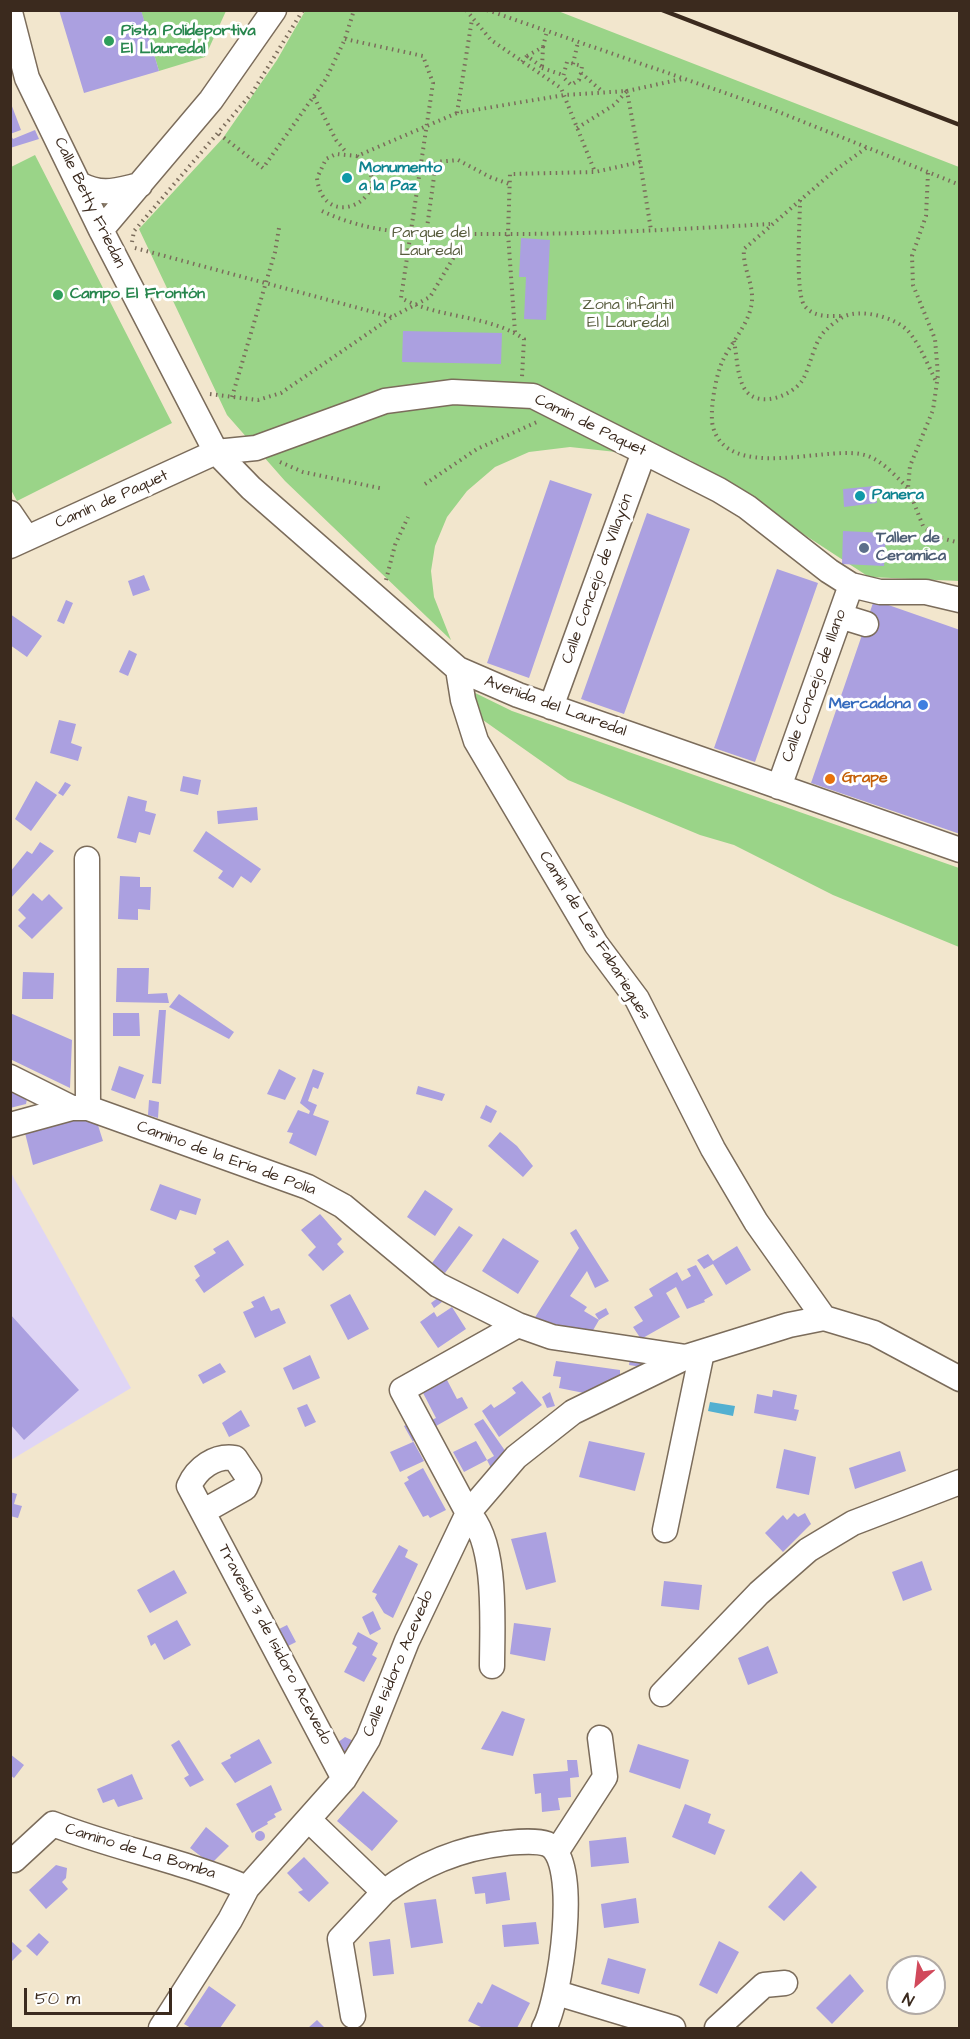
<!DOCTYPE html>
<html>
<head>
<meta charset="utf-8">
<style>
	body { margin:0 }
	#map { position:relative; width:970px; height:2039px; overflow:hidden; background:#f2e6cd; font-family:"Architects Daughter",sans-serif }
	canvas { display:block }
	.frame { position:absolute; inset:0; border:12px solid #3b2a1e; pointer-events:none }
	.north { position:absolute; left:886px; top:1955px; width:60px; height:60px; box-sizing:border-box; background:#fff; border:2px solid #b1aaa5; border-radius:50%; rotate:208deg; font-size:16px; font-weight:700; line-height:24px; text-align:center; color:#3b2a1e }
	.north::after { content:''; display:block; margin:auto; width:21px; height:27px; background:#d1495b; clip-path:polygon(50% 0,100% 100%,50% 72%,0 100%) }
	.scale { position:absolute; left:24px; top:1988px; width:148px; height:27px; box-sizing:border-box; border:3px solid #3b2a1e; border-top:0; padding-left:8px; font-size:18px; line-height:21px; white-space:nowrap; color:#3b2a1e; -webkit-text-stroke:4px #fff; paint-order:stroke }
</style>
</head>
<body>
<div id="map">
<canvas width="970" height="2039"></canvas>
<div class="frame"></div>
<div class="north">N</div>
<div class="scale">50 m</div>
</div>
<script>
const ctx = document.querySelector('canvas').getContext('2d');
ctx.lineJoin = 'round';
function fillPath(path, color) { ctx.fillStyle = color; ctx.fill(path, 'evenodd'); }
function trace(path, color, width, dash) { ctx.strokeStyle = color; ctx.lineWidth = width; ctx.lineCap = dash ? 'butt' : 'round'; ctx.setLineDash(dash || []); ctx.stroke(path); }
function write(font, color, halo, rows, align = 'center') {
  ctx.font = font + ' "Architects Daughter",sans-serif'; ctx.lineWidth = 6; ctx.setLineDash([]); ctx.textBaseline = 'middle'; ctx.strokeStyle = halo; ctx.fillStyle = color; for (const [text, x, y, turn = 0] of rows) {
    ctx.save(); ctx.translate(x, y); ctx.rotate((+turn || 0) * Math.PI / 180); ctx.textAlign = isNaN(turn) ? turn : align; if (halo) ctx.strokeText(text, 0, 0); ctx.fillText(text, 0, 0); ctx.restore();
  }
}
const built = new Path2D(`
	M10,1171L131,1388L11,1460H10Z`);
const green = new Path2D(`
	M141,11V10L226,11L205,57L159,71Z
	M305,11H558L959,167V581L869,577L690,460L570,447L529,452L495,467L467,491L447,517L435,546L431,571L434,597L451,640L285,481L227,415L139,229L223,138L277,60Z
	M35,155L172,423L17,501L10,488L11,167Z
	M465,688L512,711L959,868V947L833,895L734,845L700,835L568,780L473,713Z`);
const water = new Path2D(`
	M710,1402L735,1406L733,1416L708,1411Z`);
const building = new Path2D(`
	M59,10H141L159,71L84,93Z
	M10,101L21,130L10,134Z
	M35,130L39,139L10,148V134L13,139Z
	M521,238L550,240L546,320L524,319L526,277H519Z
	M403,331L502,333L501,364L402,362Z
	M550,480L592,494L529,678L487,663Z
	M875,486L877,503L844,507L843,489Z
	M647,513L690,529L624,714L581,699Z
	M843,531L886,533L884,566L842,564Z
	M777,569L818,583L755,762L714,748Z
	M144,575L150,590L133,596L128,581Z
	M66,600L73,603L64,624L57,621Z
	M874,600L960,630V834L811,783Z
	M10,614L42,636L27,657L10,645Z
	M129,650L137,654L128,676L119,672Z
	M59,720L76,724L71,743L82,747L78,761L50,753Z
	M183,776L201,780L198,795L180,791Z
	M36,781L57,795L31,831L15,819Z
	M65,782L71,785L63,796L58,793Z
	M128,796L147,801L145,811L156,814L150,835L139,832L136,843L117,838Z
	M257,807L258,820L218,824L217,811Z
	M206,831L261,869L251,883L241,876L233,888L218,878L223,871L193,851Z
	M40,842L54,851L10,899V872L27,851L32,854Z
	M120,876L140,877V887H151L150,910L138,909V920L118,919Z
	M33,893L42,901L49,894L63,908L32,939L18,926L26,918L18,910Z
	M117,968H149L148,994L167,993L169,1003L116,1002Z
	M23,972L54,973L53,999H22Z
	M179,994L234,1032L229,1039L169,1007Z
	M159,1010H166L161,1084L152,1083Z
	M10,1013L72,1040L70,1088L10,1059Z
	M113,1013H139L140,1036H113Z
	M119,1066L144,1075L135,1099L111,1090Z
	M279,1069L296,1078L285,1100L267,1094Z
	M313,1069L324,1073L318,1089L313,1087L308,1101L317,1105L313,1115L329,1121L316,1156L289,1143L293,1133L287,1132L298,1110L309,1114L310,1111L300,1103Z
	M10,1085L28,1094L26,1104L10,1108Z
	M418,1086L445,1094L442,1101L416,1094Z
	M149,1100L159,1102L158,1118L148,1115Z
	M486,1105L497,1111L491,1123L480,1118Z
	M86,1118L97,1122L103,1141L33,1165L25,1133Z
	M500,1132L517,1146L533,1166L523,1177L488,1146Z
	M160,1184L201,1199L196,1215L180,1210L176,1220L150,1210Z
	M425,1190L453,1209L435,1236L407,1217Z
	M320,1214L342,1239L337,1244L344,1252L323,1271L308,1255L316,1247L301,1230Z
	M459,1226L473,1235L445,1273L432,1263Z
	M576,1229L609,1281L595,1288L587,1271L570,1296L587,1307L584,1311L599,1320L595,1314L606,1308L609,1314L599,1320L588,1339L569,1333L553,1323L549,1331L532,1322L579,1248L570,1233Z
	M503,1238L539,1261L518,1294L482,1271Z
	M228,1240L244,1265L204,1293L195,1280L200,1276L194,1266L216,1253L213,1249Z
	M737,1246L751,1270L726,1285L713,1264L704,1269L697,1260L708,1254L713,1261Z
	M696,1265L713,1295L704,1300L705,1302L687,1309L676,1287L666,1293L680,1317L641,1339L633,1327L643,1321L634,1307L653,1296L649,1289L677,1272L682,1281L691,1276L687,1269Z
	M350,1294L369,1329L348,1340L330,1305Z
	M264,1296L271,1311L279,1308L286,1323L255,1338L243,1312L254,1307L251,1302Z
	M439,1297L442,1302L434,1308L431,1303Z
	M452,1307L466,1329L438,1348L420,1322L434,1312L437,1317Z
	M10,1314L79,1390L24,1440L10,1424Z
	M310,1355L320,1378L293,1390L283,1368Z
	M630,1357L643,1359L642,1367L629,1365Z
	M556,1361L620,1370V1380L584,1393L559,1388L561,1377L553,1376Z
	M220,1363L226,1372L203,1384L198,1375Z
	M446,1378L457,1399L462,1397L468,1408L429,1430L425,1423L436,1418L422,1391Z
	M522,1381L542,1405L499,1437L482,1411L491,1404L494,1408L505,1401L516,1393L512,1388Z
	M773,1390L797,1395L794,1409L799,1410L796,1421L754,1413L757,1394L772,1397Z
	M550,1392L555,1406L547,1408L542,1397Z
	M307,1404L316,1422L305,1427L297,1408Z
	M241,1410L250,1426L229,1437L222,1423Z
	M483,1419L508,1455L492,1470L487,1460L494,1456L474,1424Z
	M414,1421L423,1437L413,1441L424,1461L400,1472L390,1452L413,1442L404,1426Z
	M476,1441L487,1460L464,1472L453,1452Z
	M589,1441L645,1453L635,1491L579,1477Z
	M784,1449L816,1457L809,1495L776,1488Z
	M900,1451L906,1471L855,1489L849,1468Z
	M423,1468L446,1510L430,1518L428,1515L423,1517L404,1483L409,1480L407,1477Z
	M10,1492L17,1494L14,1504L22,1506L18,1518L10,1516Z
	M794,1513L798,1517L805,1513L811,1524L783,1552L765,1533L783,1515L787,1520Z
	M546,1532L556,1582L526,1590L511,1539Z
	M399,1545L408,1550L405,1557L418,1564L393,1618L384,1613L375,1598L377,1594L372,1592Z
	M922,1561L932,1590L903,1601L892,1572Z
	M174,1570L187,1593L150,1613L137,1590Z
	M664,1581L702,1585L699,1610L661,1606Z
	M373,1611L381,1629L370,1635L362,1617Z
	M177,1620L191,1645L164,1660L155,1643L151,1646L147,1636Z
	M514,1623L551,1628L545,1661L510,1654Z
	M287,1625L296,1642L284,1648L275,1631Z
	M358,1632L378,1643L372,1655L377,1658L364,1682L344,1672L357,1647L352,1644Z
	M768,1646L778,1673L748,1685L738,1658Z
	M502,1711L525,1719L513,1756L481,1749Z
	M345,1737L358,1743L350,1758L342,1754L337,1743Z
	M259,1739L272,1763L235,1783L221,1763L231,1758L230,1755Z
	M179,1740L204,1780L190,1787L184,1778L189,1775L171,1745Z
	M638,1744L689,1760L680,1789L629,1772Z
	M10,1754L24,1765L14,1778L10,1775Z
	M567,1760H577L579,1777L570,1778L571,1797L558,1798L560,1810L542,1812L541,1793L535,1794L533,1774L568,1771Z
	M132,1774L143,1799L118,1807L114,1799L103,1803L97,1789Z
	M271,1785L282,1810L274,1814L276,1817L267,1822L268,1824L252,1833L236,1804Z
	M363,1791L398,1821L372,1851L337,1821Z
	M685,1804L711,1814L708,1823L725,1830L715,1855L672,1837Z
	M206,1827L229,1846L211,1864L190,1848Z
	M255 1836a5 5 0 1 1 10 0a5 5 0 1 1-10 0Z
	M626,1837L629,1863L591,1867L589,1841Z
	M304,1857L329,1883L309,1902L298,1892L303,1890L287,1873Z
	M56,1865L67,1868L66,1878L62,1882L68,1889L46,1909L29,1890Z
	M801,1871L817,1887L784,1921L768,1907Z
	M506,1872L510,1900L486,1904L485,1893L475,1894L472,1877Z
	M636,1898L639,1923L604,1928L601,1904Z
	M436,1899L443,1943L411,1948L404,1903Z
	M536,1922L539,1944L504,1947L502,1925Z
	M39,1933L49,1942L37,1956L26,1946Z
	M390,1939L394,1974L373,1976L369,1942Z
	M10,1940L22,1951L10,1963Z
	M719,1941L739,1952L717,1994L699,1985Z
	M608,1958L646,1969L639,1994L601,1984Z
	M850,1974L864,1991L832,2024L816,2008Z
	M492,1984L530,2003L517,2028H483L468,2021L478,2002L482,2004Z
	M209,1986L236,2005L220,2028H191L184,2024Z
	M317,2020L325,2028H308Z`);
const path = new Path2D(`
	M466,10L491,40L561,88L595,172
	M487,10L774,110L960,185
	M345,39L423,56L433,83L401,298C439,319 488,314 524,339L522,377
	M543,47L547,31
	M527,56L543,47L542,67
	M522,62L527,56L542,67
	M573,64L578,42
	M542,68L563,75
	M581,73L579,80L571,85L563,77L567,62L582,66L581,73L603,92
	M314,97L336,140L346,152
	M457,113L472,19
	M577,128L614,105L627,91
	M219,134L263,168L326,79L345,39L354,10
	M866,148L834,171L744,249C742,269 756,286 751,307C747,326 731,343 723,360C716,374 709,412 713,427C728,481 822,447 860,454C880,457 894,475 908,488
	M357,156C404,193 324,238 317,178L326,159L336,154L357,156L457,113L564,95L627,91
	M640,162L627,91L682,79
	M928,173L926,216L912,256L913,285L935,339L938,375L933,410L910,466L908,488L923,526L937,537L960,543
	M800,200C800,221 795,290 804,305C813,318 830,316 843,316
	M322,211C382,240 446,233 510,234C597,234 684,229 770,224
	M426,235L436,162L458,160L490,177L509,184
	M132,242L134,231L252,93L303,10
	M135,248L392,317
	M515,332L508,234L510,174L595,172L640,162L651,230
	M734,341C737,356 737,379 746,391C760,408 791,396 802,381C811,366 813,343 825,331C830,326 837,320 843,317C860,308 895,317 908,331C921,346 928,366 937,383
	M210,394L258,400L281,393L392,317L430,297L467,235
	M232,397L275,252L279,228
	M280,462L303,472L384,489
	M425,484L477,449L537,422
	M386,580L395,545L408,517`);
const minor = new Path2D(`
	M10,12L27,78L101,230L216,452L251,488L458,669L518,695L960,850
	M79,184C103,196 114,191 140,185
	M101,230L211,100L274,10
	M10,513L27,538
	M10,546L216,452L256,448L385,401L453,392L533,396L719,490L747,507L829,571L851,585L880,592H926L960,600
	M840,616L866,624
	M458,669L463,700L476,741L596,944L637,999L713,1149L756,1222L824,1318
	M551,707L644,452
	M779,787L851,585
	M87,859L88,1108
	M10,1077L72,1108
	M10,1125L72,1108H88L308,1187L343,1206L438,1285L518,1325L552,1337L686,1357L789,1325L824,1318L874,1333L960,1379
	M204,1511L245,1488L249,1479L235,1458C215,1455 197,1468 189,1486L344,1779
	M665,1530L702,1352
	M492,1666C492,1626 498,1542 468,1513L402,1390L518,1325
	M662,1694L759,1593L808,1550L853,1523L960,1482
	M309,1820L384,1892C421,1864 460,1848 506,1843C517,1842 536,1840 547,1844C582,1857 560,2001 544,2028
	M557,1851L605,1777L600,1738
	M10,1859L14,1860L53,1824C117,1849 184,1861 247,1888
	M557,1993L673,2028
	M353,2016L340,1939L384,1892
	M161,2028L230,1920L247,1888L344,1779L368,1739L407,1641L468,1513L516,1457L573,1412L686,1357
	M717,2028L764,1985L785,1983`);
const rail = new Path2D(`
	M662,10L960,125`);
const markers = [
	[109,41,6,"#2e9e5b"],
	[347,178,6,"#0f9aa8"],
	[58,295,6,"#2e9e5b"],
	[860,496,6,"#0f9aa8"],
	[864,548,6,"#5c6f8a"],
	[923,705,6,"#3f7fe0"],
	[830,779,6,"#e8710a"]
];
const leisureNames = [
	["Pista Polideportiva",121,32],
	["El Llauredal",121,50],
	["Campo El Frontón",70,295]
];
const cultureNames = [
	["Monumento",359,169],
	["a la Paz",359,187],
	["Panera",872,496]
];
const streetNames = [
	["Calle Betty Friedan",89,203,64],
	["Camín de Paquet",590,426,26],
	["Camín de Paquet",112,500,-24],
	["Calle Concejo de Villayón",598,579,-70],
	["Calle Concejo de Illano",815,686,-70],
	["Avenida del Lauredal",555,707,20],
	["Camín de Les Fabariegues",594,936,58],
	["Camino de la Ería de Polía",226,1159,20],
	["Travesía 3 de Isidoro Acevedo",274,1645,62],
	["Calle Isidoro Acevedo",399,1664,-67],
	["Camino de La Bomba",140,1852,17]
];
const parkNames = [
	["Parque del",431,234],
	["Lauredal",431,252],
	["Zona infantil",628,306],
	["El Lauredal",628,324]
];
const serviceNames = [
	["Taller de",876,539],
	["Ceramica",876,557]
];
const shopNames = [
	["Mercadona",911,705]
];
const foodNames = [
	["Grape",842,779]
];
fillPath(built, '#dfd5f5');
fillPath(green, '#9ad488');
fillPath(water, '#53b0d1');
fillPath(building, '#aba0e0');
trace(minor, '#7b6c5b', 27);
trace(path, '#7b6c5b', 4, [1.5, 4.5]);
trace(minor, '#fff', 24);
trace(rail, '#3b2a1e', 4.5);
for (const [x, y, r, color] of markers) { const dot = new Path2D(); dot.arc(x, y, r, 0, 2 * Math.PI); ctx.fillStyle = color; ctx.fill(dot); trace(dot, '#fff', 2); }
write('bold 16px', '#27864d', '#fff', leisureNames, 'left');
write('bold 16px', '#0d838f', '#fff', cultureNames, 'left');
write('16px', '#3b2a1e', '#fff', streetNames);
write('16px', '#585d3e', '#fff', parkNames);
write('bold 16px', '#4e5e75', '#fff', serviceNames, 'left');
write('bold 16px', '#366cbe', '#fff', shopNames, 'right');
write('bold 16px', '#c56008', '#fff', foodNames, 'left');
</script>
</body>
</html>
